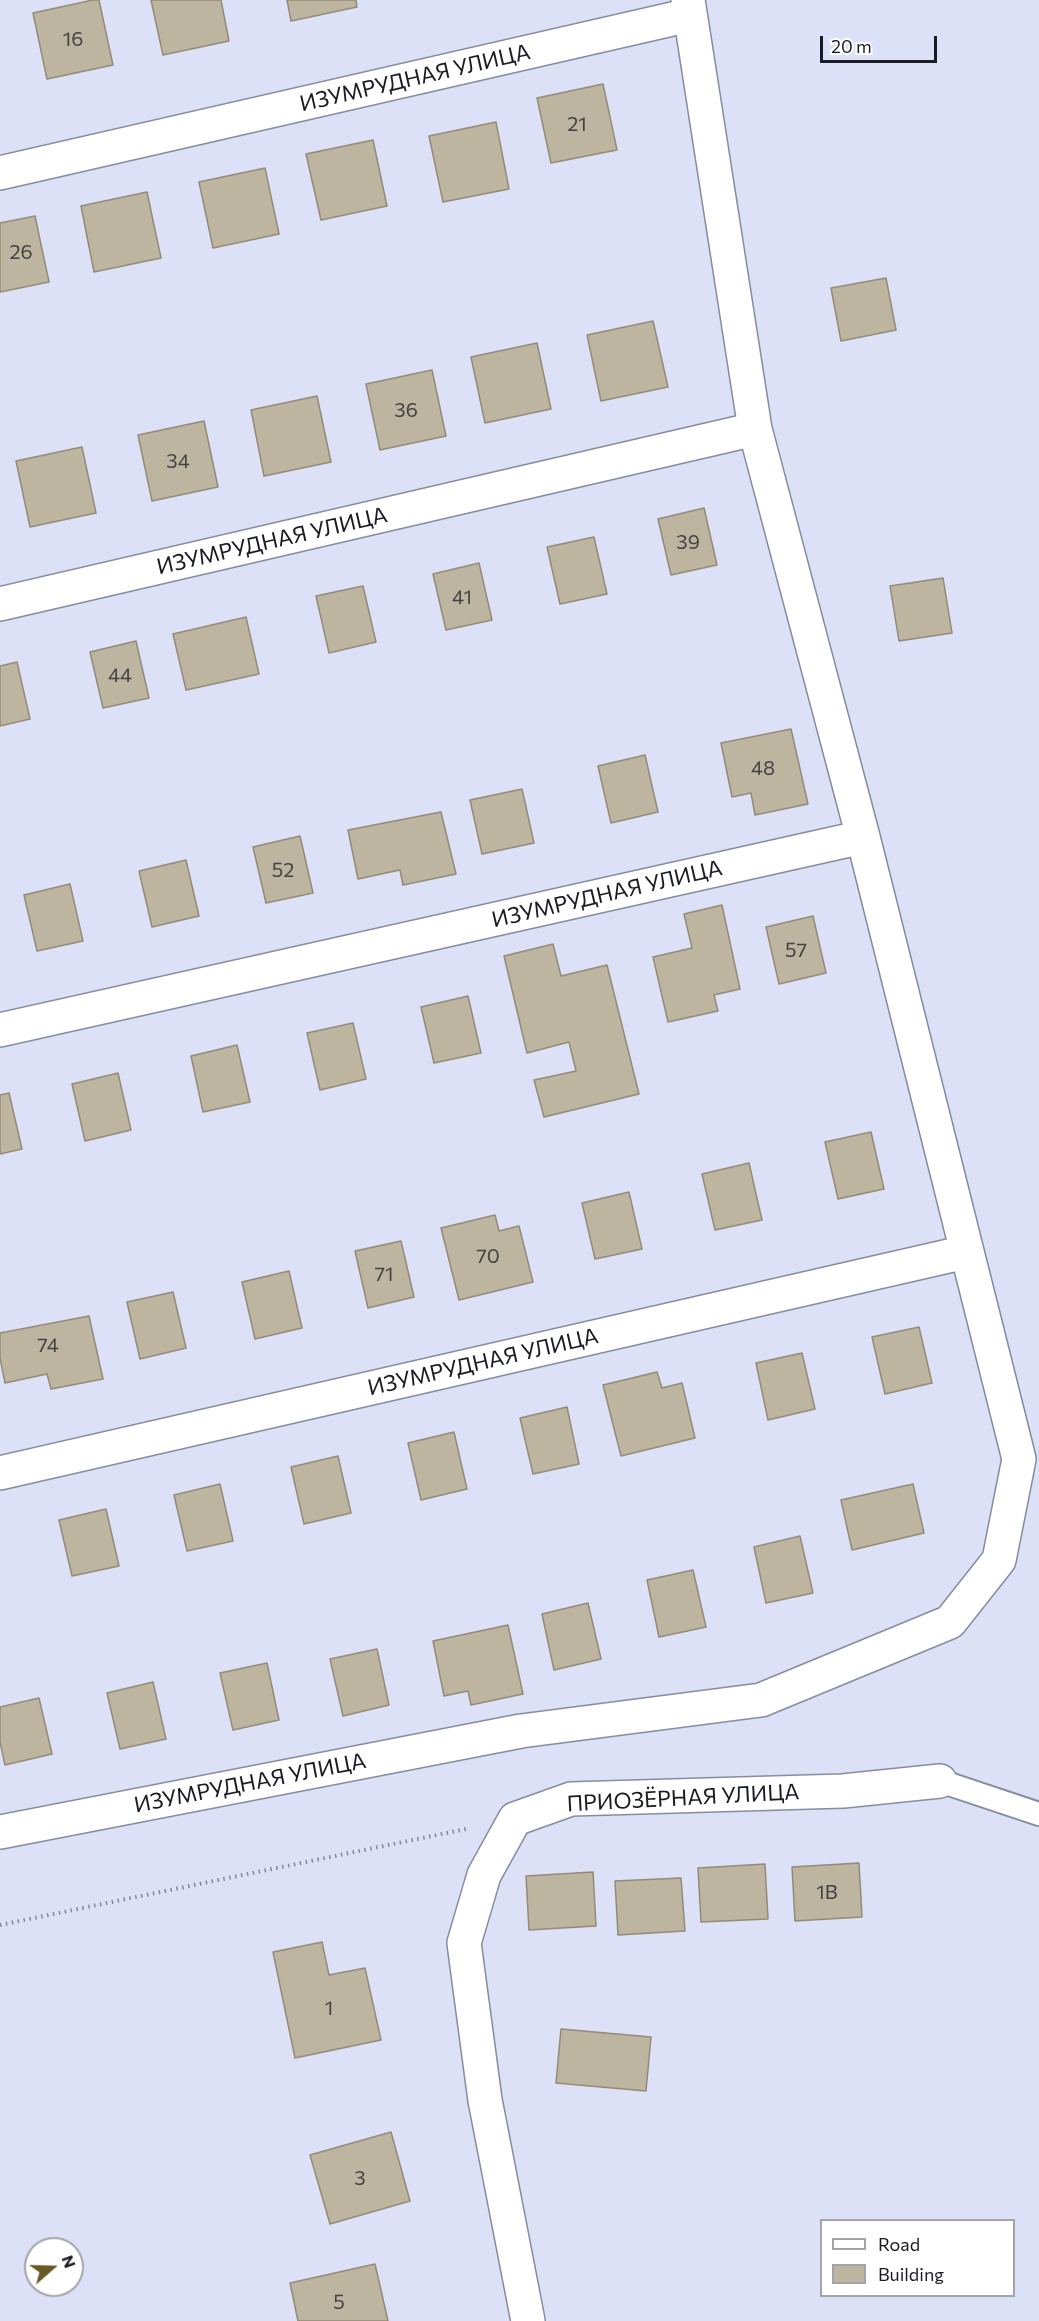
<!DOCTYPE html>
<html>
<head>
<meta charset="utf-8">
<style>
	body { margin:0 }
	#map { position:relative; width:1039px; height:2321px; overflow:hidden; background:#dce1f7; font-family:Commissioner,sans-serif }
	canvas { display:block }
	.legend { position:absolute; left:820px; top:2219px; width:195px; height:78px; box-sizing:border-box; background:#fff; border:2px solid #a3a4a7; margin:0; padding:8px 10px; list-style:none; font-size:18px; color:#1a1b23 }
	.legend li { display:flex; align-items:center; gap:12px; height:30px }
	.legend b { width:30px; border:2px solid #a3a4a7 }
	.north { position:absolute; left:24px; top:2237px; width:60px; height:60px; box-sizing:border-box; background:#fff; border:2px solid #a3a4a7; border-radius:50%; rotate:70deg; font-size:16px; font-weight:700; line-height:24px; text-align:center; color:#1a1b23 }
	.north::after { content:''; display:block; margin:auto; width:21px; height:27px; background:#6a5927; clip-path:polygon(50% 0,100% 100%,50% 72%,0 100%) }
	.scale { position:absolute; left:820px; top:36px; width:117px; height:27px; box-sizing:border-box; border:3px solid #1a1b23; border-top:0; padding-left:8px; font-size:18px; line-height:21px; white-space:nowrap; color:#1a1b23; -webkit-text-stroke:4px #fff; paint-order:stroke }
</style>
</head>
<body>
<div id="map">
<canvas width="1039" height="2321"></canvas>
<ul class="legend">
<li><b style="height:8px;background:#fff"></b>Road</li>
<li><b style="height:16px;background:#bdb59f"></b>Building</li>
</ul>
<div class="north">N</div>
<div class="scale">20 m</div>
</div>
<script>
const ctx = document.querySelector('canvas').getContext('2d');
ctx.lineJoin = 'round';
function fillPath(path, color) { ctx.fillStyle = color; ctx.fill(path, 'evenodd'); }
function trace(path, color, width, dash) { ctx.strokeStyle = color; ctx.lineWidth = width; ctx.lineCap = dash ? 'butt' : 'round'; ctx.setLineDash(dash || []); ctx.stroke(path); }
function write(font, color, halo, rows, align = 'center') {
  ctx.font = font + ' Commissioner,sans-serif'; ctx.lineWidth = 6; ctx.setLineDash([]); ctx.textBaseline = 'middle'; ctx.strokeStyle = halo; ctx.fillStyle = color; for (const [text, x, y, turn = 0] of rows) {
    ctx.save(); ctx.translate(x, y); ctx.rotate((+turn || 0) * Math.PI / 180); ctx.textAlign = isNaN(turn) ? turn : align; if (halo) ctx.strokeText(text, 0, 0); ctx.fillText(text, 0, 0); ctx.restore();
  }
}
const building = new Path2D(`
	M93,0H99L113,65L47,79L33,13Z
	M151,0H221L229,41L163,55Z
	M287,0H356L357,7L291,21Z
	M603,84L617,150L551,163L537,98Z
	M496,122L509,189L443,202L429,136Z
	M373,140L387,206L321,220L306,154Z
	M265,168L279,234L213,248L199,182Z
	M147,192L161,258L94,272L81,206Z
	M35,216L49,282L0,292V223Z
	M886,278L896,330L841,341L831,288Z
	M653,321L668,387L601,401L587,335Z
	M537,343L551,409L485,423L471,357Z
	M432,370L446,436L380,450L366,384Z
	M317,396L331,462L264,476L251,410Z
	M204,421L218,487L152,501L138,435Z
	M82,447L96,513L30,527L16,461Z
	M704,508L717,565L671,575L658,519Z
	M594,537L607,594L560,604L547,547Z
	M479,563L492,620L446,630L433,574Z
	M943,578L952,633L899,641L890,586Z
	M363,586L376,642L329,653L316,596Z
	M246,617L259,674L186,690L173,634Z
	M136,641L149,698L103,708L90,652Z
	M17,662L30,719L0,726V666Z
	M791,729L808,804L755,815L751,793L732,797L721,743Z
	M645,755L658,812L611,823L598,766Z
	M522,789L534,843L482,854L470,800Z
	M441,812L456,874L403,885L400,870L358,879L348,830Z
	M300,836L313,893L266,903L253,847Z
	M186,860L199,916L152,927L139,871Z
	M70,884L83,941L37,951L24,895Z
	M722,905L740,989L714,995L718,1011L668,1022L653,957L692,948L684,914Z
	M813,916L826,973L779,984L766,927Z
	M553,944L561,976L607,965L639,1094L544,1117L534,1080L576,1071L569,1042L527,1053L504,956Z
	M468,996L481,1053L434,1063L421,1007Z
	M353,1023L366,1079L320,1090L307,1033Z
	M237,1045L250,1102L203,1112L191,1056Z
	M118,1073L131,1130L85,1141L72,1084Z
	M9,1093L22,1149L0,1154V1095Z
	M871,1132L884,1189L838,1199L825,1142Z
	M749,1163L762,1220L715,1230L702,1174Z
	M629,1192L642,1249L595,1259L582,1203Z
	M495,1215L499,1231L519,1226L533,1282L459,1300L441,1228Z
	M401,1241L414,1297L368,1308L355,1251Z
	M289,1271L302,1328L255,1339L242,1282Z
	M173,1292L186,1348L140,1359L127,1302Z
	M89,1316L103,1379L51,1389L47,1374L5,1383L0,1358V1333Z
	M919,1327L932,1383L885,1394L872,1337Z
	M802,1353L815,1409L768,1420L756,1363Z
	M657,1372L662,1388L682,1383L695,1438L621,1456L603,1385Z
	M567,1407L579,1464L533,1474L520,1418Z
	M454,1432L467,1489L421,1500L408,1443Z
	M338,1456L351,1513L304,1524L291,1467Z
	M220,1484L233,1541L187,1551L174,1495Z
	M913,1484L924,1533L852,1550L841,1500Z
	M106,1509L119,1566L72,1576L59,1520Z
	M800,1536L813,1593L766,1603L754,1547Z
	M693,1570L706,1627L659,1637L647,1580Z
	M588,1603L601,1659L554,1670L542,1614Z
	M508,1625L523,1694L471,1705L468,1691L444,1696L433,1641Z
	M377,1649L389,1705L343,1716L330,1659Z
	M267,1663L279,1720L233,1730L220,1673Z
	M153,1682L166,1739L120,1749L107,1693Z
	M39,1698L52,1754L5,1765L0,1742V1707Z
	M859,1863L862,1917L795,1921L792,1867Z
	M765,1864L768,1919L701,1922L698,1868Z
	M593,1872L596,1926L529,1930L526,1876Z
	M681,1878L685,1931L618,1935L615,1881Z
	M322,1942L329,1975L365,1968L381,2040L295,2058L273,1952Z
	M561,2029L651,2037L646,2091L556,2083Z
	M391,2132L410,2201L330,2224L310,2155Z
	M375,2264L388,2321H298L290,2283Z`);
const path = new Path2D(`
	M0,1925L466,1829`);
const lane = new Path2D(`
	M940,1781L1039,1814`);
const street = new Path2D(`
	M0,173L690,15
	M0,604L755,429
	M0,1030L863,837
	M0,1473L966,1252
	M0,1832L521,1731L761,1700L950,1622L999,1560L1019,1459L863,837L755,429L688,0
	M528,2321L485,2100L464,1943L484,1875L515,1819L571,1799L843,1791L940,1781`);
const numberNames = [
	["16",73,39],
	["21",577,124],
	["26",21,252],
	["36",406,410],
	["34",178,461],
	["39",688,542],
	["41",462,597],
	["44",120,675],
	["48",763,768],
	["52",283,870],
	["57",796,950],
	["70",488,1256],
	["71",384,1274],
	["74",48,1345],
	["1В",827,1892],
	["1",329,2008],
	["3",360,2178],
	["5",339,2302]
];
const streetNames = [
	["ИЗУМРУДНАЯ УЛИЦА",415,78,-13],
	["ИЗУМРУДНАЯ УЛИЦА",272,541,-13],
	["ИЗУМРУДНАЯ УЛИЦА",607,894,-13],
	["ИЗУМРУДНАЯ УЛИЦА",483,1362,-13],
	["ИЗУМРУДНАЯ УЛИЦА",250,1783,-11],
	["ПРИОЗЁРНАЯ УЛИЦА",683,1798,-3]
];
fillPath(building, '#bdb59f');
trace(building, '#938b77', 1.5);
trace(lane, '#868b9f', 26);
trace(street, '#868b9f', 36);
trace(path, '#848797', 4, [1.5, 4.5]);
trace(lane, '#fff', 22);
trace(street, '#fff', 33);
write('20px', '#434242', null, numberNames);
write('22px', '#1a1b23', '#fff', streetNames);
</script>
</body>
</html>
